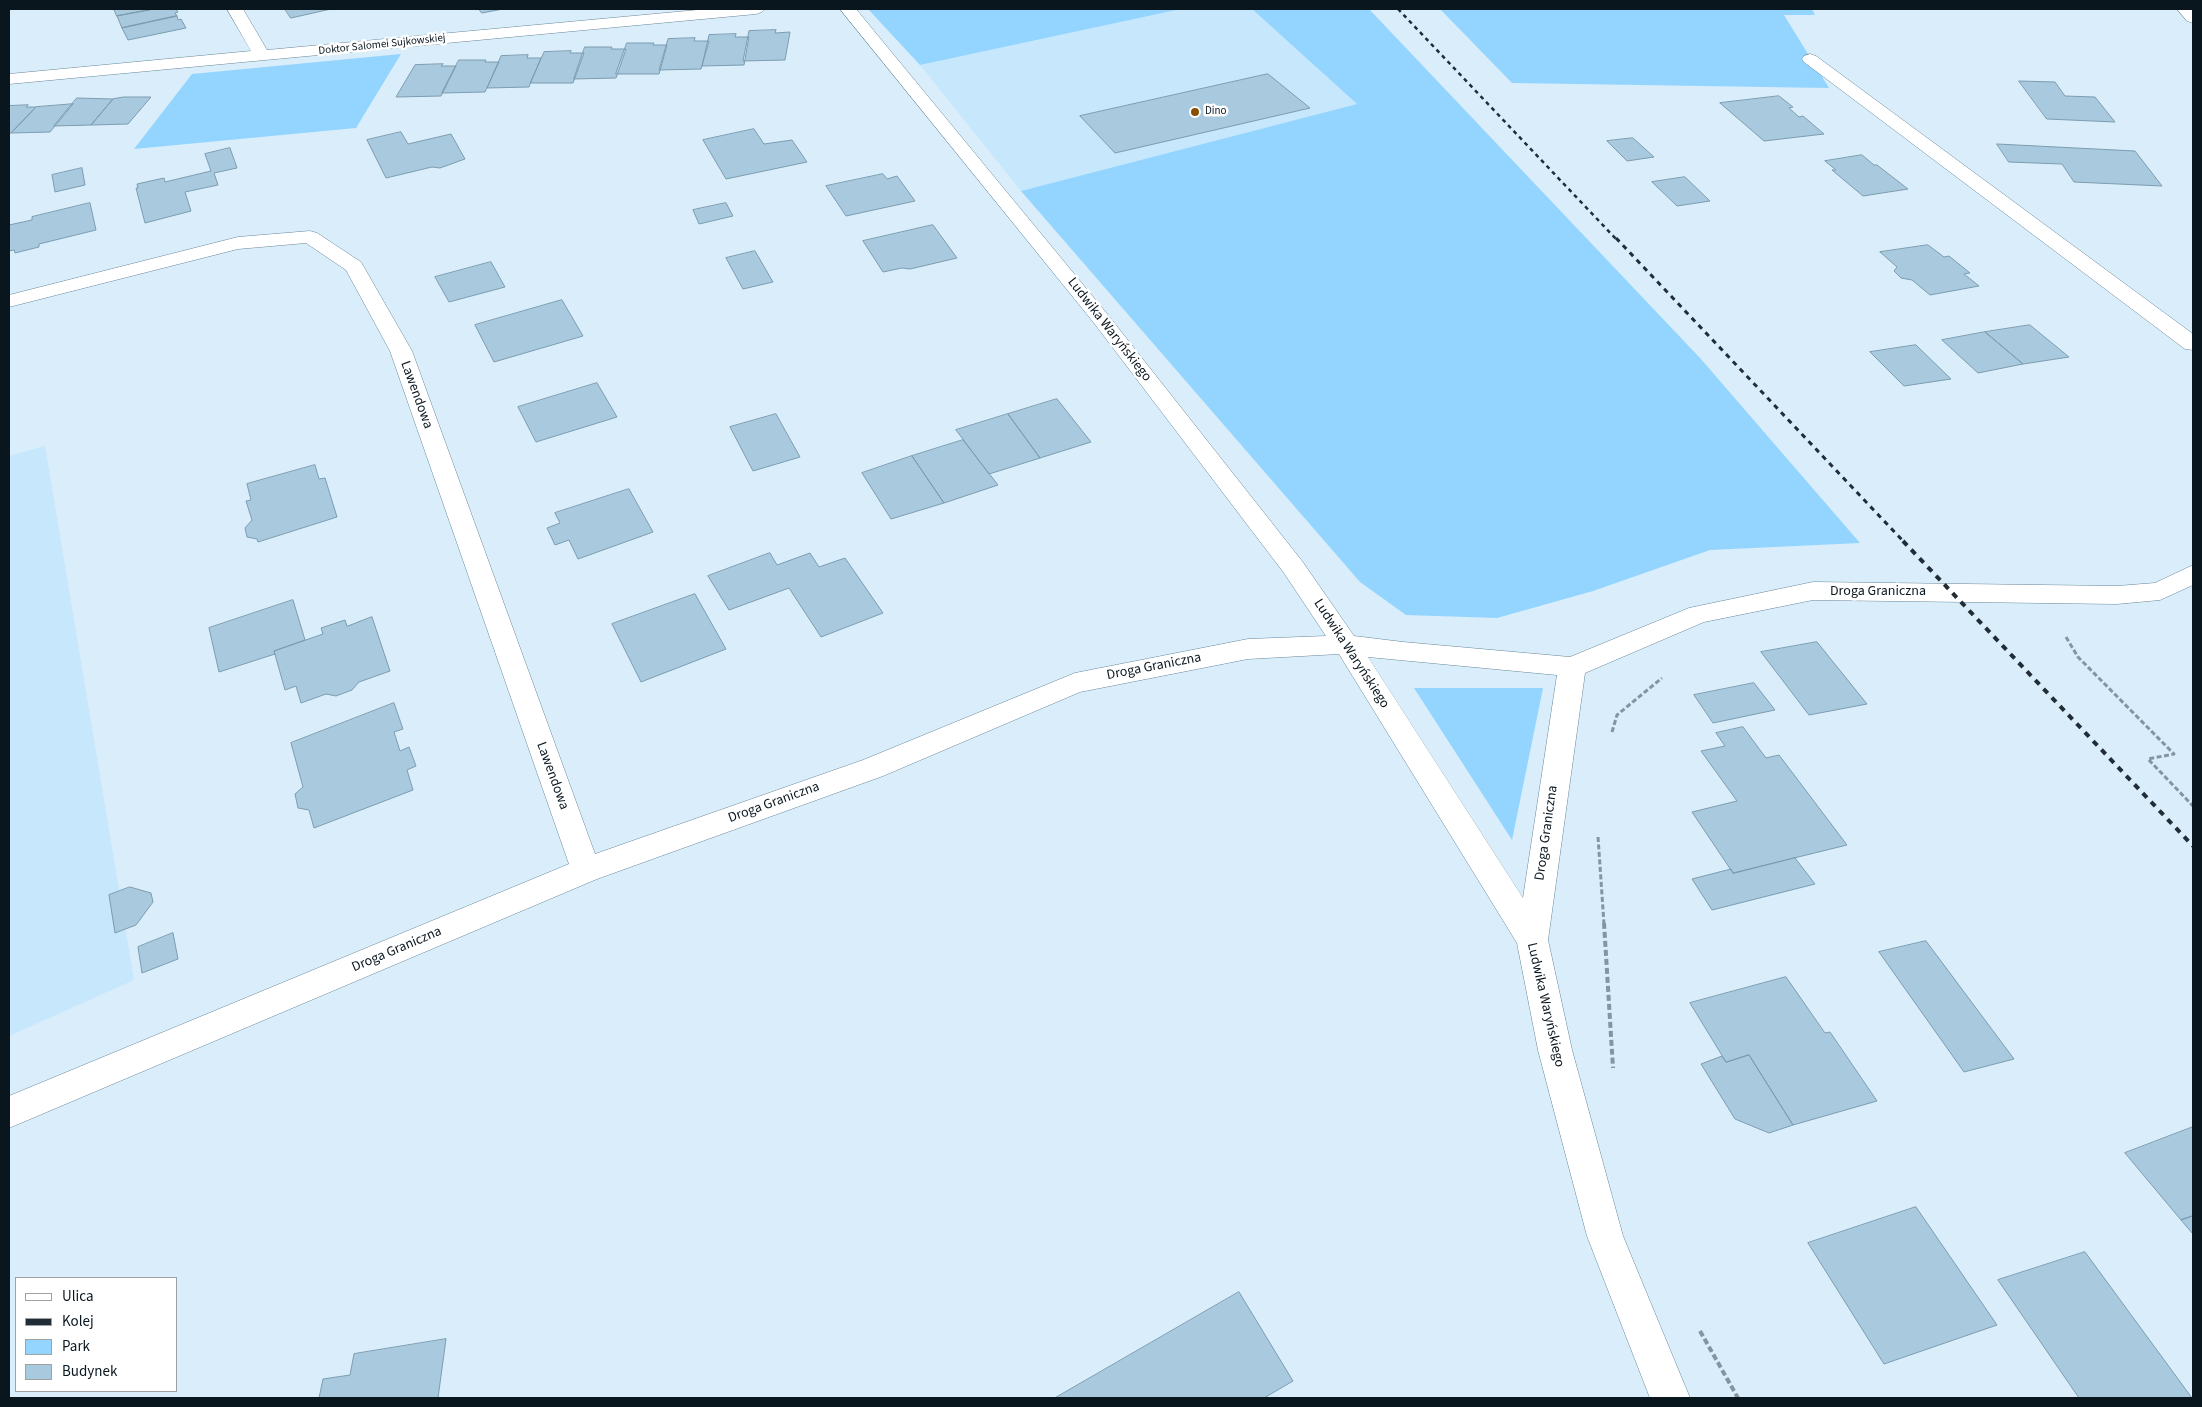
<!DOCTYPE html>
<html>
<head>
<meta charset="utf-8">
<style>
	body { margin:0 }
	#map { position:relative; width:2202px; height:1407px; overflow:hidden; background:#d9edfa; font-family:"Source Sans 3",sans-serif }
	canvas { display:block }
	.frame { position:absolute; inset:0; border:10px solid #0a161e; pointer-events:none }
	.legend { position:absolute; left:15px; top:1277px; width:162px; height:115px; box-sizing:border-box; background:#fff; border:1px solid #9da2a5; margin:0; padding:6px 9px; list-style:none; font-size:15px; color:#0a161e }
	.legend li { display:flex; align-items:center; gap:10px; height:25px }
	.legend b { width:25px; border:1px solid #9da2a5 }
</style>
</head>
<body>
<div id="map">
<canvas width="2202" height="1407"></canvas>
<div class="frame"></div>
<ul class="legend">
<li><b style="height:6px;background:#fff"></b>Ulica</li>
<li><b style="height:6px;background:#202d36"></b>Kolej</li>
<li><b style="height:14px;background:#93d5fe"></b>Park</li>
<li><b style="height:14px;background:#a8c9de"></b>Budynek</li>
</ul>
</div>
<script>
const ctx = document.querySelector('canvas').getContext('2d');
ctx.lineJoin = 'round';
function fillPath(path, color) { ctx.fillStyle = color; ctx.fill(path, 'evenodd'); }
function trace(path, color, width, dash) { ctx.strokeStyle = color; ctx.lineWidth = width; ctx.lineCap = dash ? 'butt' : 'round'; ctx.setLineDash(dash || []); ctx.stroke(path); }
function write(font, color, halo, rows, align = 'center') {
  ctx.font = font + ' "Source Sans 3",sans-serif'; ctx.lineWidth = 5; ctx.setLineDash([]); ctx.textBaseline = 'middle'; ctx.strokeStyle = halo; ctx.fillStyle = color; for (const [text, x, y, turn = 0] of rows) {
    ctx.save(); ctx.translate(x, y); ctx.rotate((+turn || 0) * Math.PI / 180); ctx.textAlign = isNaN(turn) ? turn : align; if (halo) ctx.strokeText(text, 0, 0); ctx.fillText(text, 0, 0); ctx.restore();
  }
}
const built = new Path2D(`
	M1181,9H1252L1357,104L1021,191L920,65Z
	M45,446L134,980L9,1036V456Z`);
const green = new Path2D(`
	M868,9H1181L920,65Z
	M1252,9H1369L1700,358L1860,543L1710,550L1593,591L1497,618L1406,615L1360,582L1021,191L1357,104Z
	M1440,9H1812L1815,15H1784L1829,88L1512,83Z
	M401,54L356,128L134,149L192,74Z
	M1414,688H1543L1512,840Z`);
const building = new Path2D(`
	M114,9H154L117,16Z
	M154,9H176L178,12L175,13L177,16L122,28L117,16Z
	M285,9H331L291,18Z
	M479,9H503L482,13Z
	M177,16L178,20L181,19L186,28L128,40L122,28Z
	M776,30L775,33L790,32L785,60L743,61L749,31Z
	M736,34L735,37H749L744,65L702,66L709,35Z
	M695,38L694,41H709L701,69L659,70L668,39Z
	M627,43H654L653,45H667L659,74H616Z
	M585,47H612L611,49H626L616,78L574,79Z
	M571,51L570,53H584L573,83H530L544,52Z
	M528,55L527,58H541L529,87L487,88L501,56Z
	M459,60H486L485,62H499L485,92L442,93Z
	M443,64L441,66H456L441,96L396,97L415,65Z
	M1268,74L1310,108L1115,153L1080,116Z
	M2019,81L2055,82L2065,96L2095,97L2115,122L2047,119Z
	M1779,96L1793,107L1789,108L1799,117L1803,116L1824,134L1764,141L1720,103Z
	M124,97H151L128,124L91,125L113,99Z
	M77,98L113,99L91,125L54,126Z
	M73,104L50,132L11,133L36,107Z
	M28,105L26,107H36L11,133H9V106Z
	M754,129L764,144L792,140L807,162L726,179L703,140Z
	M401,132L408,144L451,134L465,159L440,168L432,167L386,178L367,140Z
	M1633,138L1654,157L1627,161L1607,141Z
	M1997,144L2135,151L2162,186L2074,182L2062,164L2009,162Z
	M230,148L237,168L214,173L218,185L185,192L191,211L145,223L136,188H138L137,184L164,178L165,182L211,171L205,154Z
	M1862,155L1874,165H1877L1908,189L1863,196L1832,170H1836L1825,161Z
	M82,168L85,185L55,192L52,175Z
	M883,174L887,179L897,176L915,201L846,216L826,186Z
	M1685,177L1710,201L1677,206L1652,182Z
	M90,203L96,230L39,244V247L15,253L14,250L9,251V225L32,220V217Z
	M726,203L733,216L699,224L693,210Z
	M933,225L957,258L910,269L902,268L883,272L863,241Z
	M1928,245L1944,257L1949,256L1970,273L1964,274L1979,286L1930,295L1912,280L1901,278L1894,271L1897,267L1880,252Z
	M755,251L773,282L743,289L726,258Z
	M491,262L505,287L449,302L435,277Z
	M562,300L583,336L494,362L475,325Z
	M2030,325L2069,357L2023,364L1985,332Z
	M1985,332L2023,364L1978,373L1942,340Z
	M1916,345L1951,379L1904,386L1870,352Z
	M597,383L617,417L536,442L518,407Z
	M1057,399L1091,442L1040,458L1008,414Z
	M776,414L800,457L753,471L730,427Z
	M1008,414L1040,458L989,474L956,430Z
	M963,440L998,485L944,503L912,456Z
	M912,456L944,503L891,519L862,473Z
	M315,465L319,479L325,478L337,517L258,542L257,539L247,537L245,528L252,520L246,501L251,500L247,484Z
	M629,489L653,532L578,559L569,540L555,545L547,528L560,523L555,513Z
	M770,553L777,565L810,553L819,567L845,558L883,613L821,637L789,588L729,610L708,576Z
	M695,594L726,649L641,682L612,624Z
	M293,600L305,640L274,651L275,654L219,672L209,628Z
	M372,617L390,671L359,682L352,690L336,696L326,694L301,703L296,686L285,690L274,651L323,634L321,628L345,620L347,626Z
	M1817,642L1867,704L1809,715L1761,652Z
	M1754,683L1775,710L1713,723L1694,695Z
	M394,703L403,729L394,732L400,751L409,747L416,766L407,770L413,790L314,828L309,810L298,808L295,794L303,787L291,743Z
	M1743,727L1766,758L1779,755L1847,845L1733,873L1692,812L1737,801L1701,751L1725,746L1716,733Z
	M1795,858L1815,884L1712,910L1692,879L1731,869L1733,873Z
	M130,887L151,893L153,902L136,925L115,933L109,895Z
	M173,933L178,959L142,973L138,947Z
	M1926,941L2014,1059L1964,1072L1879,952Z
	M1786,977L1825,1033L1830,1032L1877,1101L1793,1125L1749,1055L1726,1062L1690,1003Z
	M1749,1055L1793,1125L1769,1133L1735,1119L1701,1064L1722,1056L1726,1062Z
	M2193,1127V1216L2181,1220L2125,1153Z
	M1916,1207L1997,1325L1884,1364L1808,1243Z
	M2193,1216V1234L2181,1220Z
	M2085,1252L2192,1398H2079L1998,1280Z
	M1239,1292L1293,1381L1264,1398H1055Z
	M446,1339L438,1398H319L323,1379L350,1375L354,1354Z`);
const pathFar1 = new Path2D(`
	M2066,637L2078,657L2174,754L2148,759L2193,806
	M1612,732L1617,715L1662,678
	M1598,837L1604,924`);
const path = new Path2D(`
	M1604,923L1613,1068
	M1700,1331L1738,1398`);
const minor = new Path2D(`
	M227,9H243L267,50L708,9H764L762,12L756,14L9,84V74L251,51Z
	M840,9H856L1108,315L1302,561L1354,636L1403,642L1570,657L1689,608L1813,582L2117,586L2155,583L2193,565V585L2160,600L2117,604L1813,600L1704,622L1585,673L1548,940L1572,1050L1623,1236L1690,1398H1650L1587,1236L1538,1050L1517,943L1339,654L1248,659L1080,692L883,776L597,879L9,1128V1096L569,864L390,351L346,270L306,243L238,249L9,307V295L238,237L310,231L317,233L361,262L412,351L595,854L863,760L1075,673L1248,639L1326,636L1284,573L1094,323ZM1368,657L1557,675L1523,898Z
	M2177,9H2193V23L2187,21Z
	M1810,54L1816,56L2193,334V350L2185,349L1804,62L1802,59L1804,56Z`);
const railFar2 = new Path2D(`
	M1398,9L1617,240`);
const railFar1 = new Path2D(`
	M1616,238L1904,542`);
const rail = new Path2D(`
	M1903,541L2193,846`);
const markers = [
	[1195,112,5,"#875000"]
];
const farStreetnames = [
	["Doktor Salomei Sujkowskiej",382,45,-6]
];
const farPoinames = [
	["Dino",1205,112]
];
const streetNames = [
	["Ludwika Waryńskiego",1109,330,52],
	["Lawendowa",416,395,70],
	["Droga Graniczna",1878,592],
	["Ludwika Waryńskiego",1351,654,57],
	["Droga Graniczna",1154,667,-11],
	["Lawendowa",552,776,70],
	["Droga Graniczna",774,803,-20],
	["Droga Graniczna",1547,833,-82],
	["Droga Graniczna",397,950,-23],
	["Ludwika Waryńskiego",1545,1005,77]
];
fillPath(built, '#c7e7fd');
fillPath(green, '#93d5fe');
fillPath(building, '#a8c9de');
trace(building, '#7c9cb0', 1);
trace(minor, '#69879b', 1);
trace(pathFar1, '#8495a0', 3, [5, 2.5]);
trace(path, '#8495a0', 4, [6, 3]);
fillPath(minor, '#fff');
trace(railFar2, '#202d36', 2.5, [4, 4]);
trace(railFar1, '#202d36', 3, [5, 5]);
trace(rail, '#202d36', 4, [6, 6]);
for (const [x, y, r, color] of markers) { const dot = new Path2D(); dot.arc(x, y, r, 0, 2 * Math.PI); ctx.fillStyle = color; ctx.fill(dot); trace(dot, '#fff', 2); }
write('11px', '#0a161e', '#fff', farStreetnames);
write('11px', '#0a161e', '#fff', farPoinames, 'left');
write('14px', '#0a161e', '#fff', streetNames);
</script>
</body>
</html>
